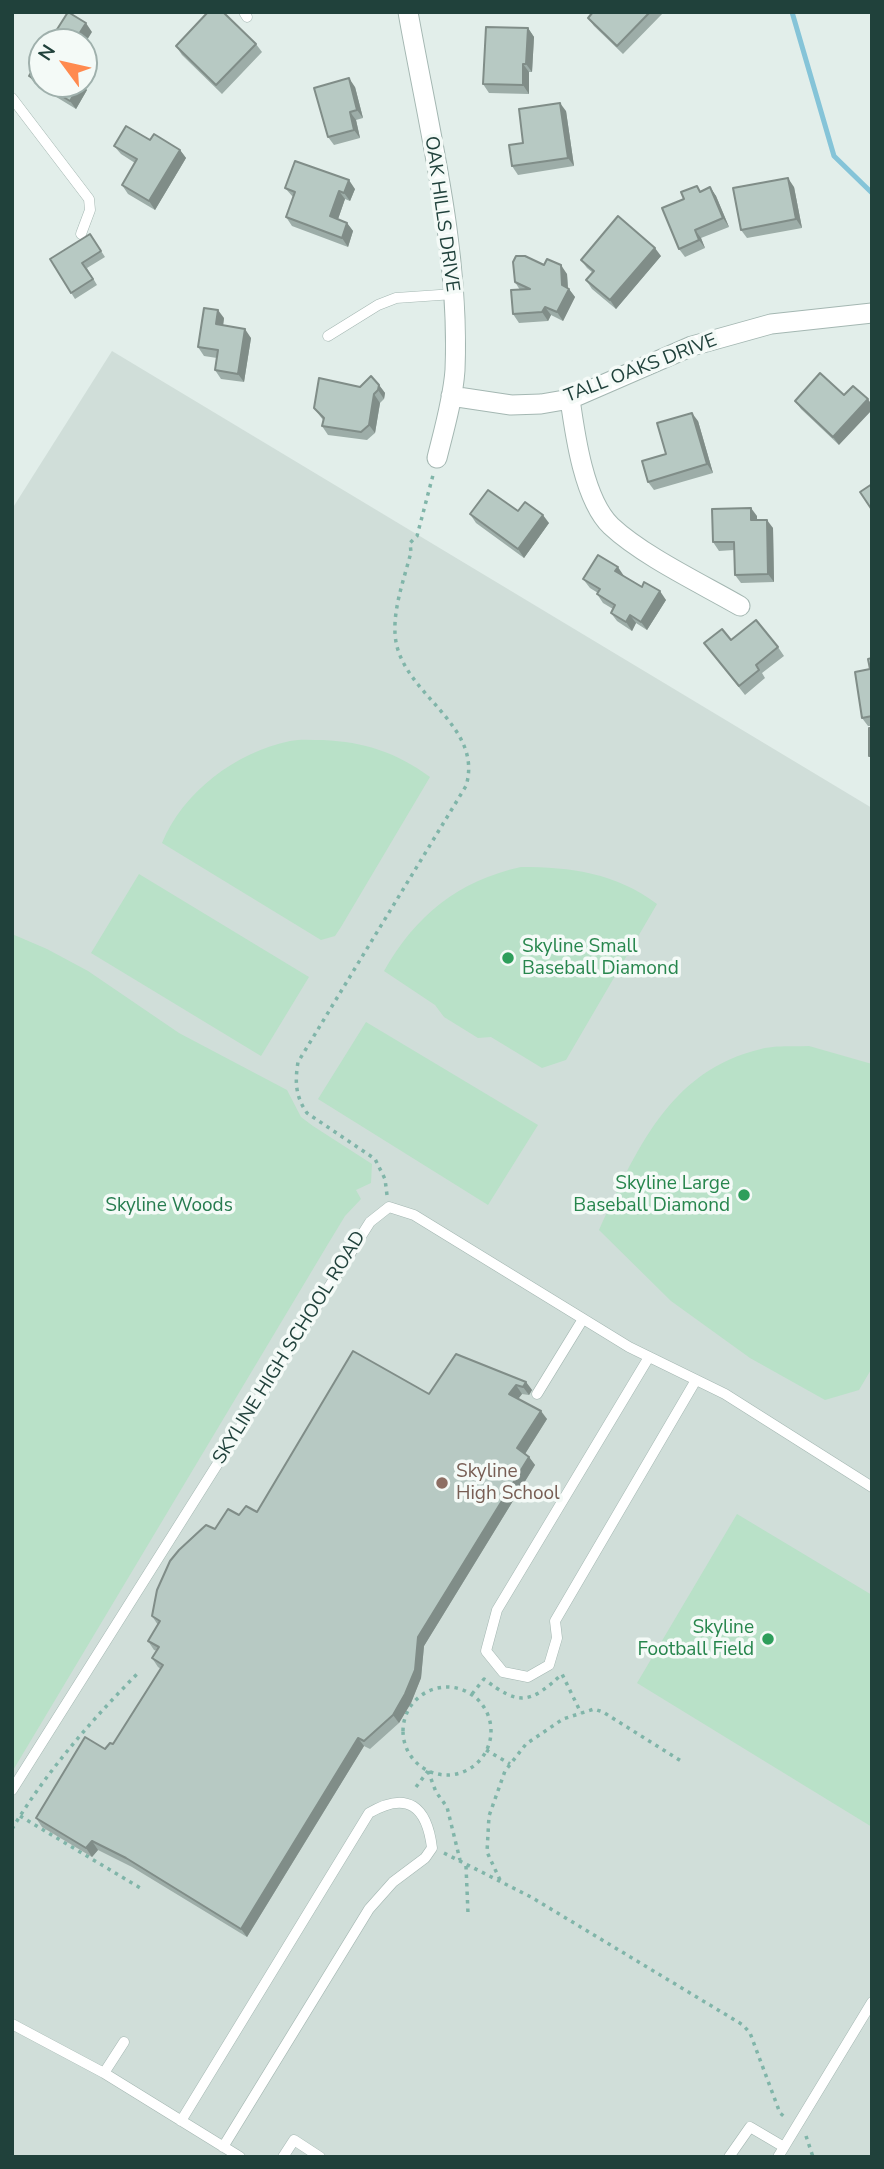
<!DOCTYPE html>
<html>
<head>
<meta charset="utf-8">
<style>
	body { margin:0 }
	#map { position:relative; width:884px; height:2169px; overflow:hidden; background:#e2eeea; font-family:"Nunito Sans",sans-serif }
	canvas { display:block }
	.frame { position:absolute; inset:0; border:14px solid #20413b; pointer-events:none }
	.north { position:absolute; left:28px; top:28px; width:70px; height:70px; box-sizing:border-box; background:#f4faf7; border:2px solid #9fb0ac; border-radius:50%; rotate:303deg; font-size:19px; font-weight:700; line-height:28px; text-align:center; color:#20413b }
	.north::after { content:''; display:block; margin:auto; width:24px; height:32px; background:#ff8a4f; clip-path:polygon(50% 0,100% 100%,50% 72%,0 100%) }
</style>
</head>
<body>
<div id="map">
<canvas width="884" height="2169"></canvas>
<div class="frame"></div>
<div class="north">N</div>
</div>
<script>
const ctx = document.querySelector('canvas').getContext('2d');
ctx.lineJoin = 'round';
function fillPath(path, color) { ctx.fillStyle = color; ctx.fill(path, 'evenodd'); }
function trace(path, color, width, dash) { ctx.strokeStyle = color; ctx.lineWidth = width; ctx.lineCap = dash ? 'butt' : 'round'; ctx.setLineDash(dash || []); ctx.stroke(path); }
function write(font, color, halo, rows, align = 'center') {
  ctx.font = font + ' "Nunito Sans",sans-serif'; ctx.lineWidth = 7; ctx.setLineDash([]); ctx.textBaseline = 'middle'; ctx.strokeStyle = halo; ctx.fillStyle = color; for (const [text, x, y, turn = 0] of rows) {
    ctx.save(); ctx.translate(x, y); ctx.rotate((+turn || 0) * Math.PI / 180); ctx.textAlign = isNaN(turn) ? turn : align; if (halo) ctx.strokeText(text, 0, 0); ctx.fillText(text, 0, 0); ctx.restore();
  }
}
const built = new Path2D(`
	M112,351L872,808V2157H12V509Z`);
const green = new Path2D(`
	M323,740C364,742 396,752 430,777L341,927L335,936L321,940L162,843C183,792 236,752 290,741C300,739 312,740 323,740Z
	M521,867C571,867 616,873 657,904L566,1060L542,1068L491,1037L478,1038L444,1017L435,1005L384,971C416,915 458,881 521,867Z
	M139,874L309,977L261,1056L91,953Z
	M12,934L47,949L88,971L179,1033L287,1090L301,1117L313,1126L372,1164L371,1183L356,1190L361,1199L345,1216L328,1244L12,1772Z
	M366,1022L538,1125L488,1205L318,1099Z
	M809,1046L872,1064V1368L859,1390L825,1400L750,1358L671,1301L599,1230C635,1153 669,1070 761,1049C776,1045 794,1047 809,1046Z
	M737,1514L872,1595V1827L637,1683Z`);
const stream = new Path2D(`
	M792,12L834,156L872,193`);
const path = new Path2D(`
	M387,1195L385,1179L375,1159L307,1113C295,1096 295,1081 298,1062L466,786C484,726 406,696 396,642C391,613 404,580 411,552L410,543L417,536L433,475
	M403 1731a44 44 0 1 1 88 0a44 44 0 1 1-88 0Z
	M472,1694L484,1679C519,1706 530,1704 562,1674L581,1713
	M486,1750L510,1764
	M428,1771L436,1792L447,1807L460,1860
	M416,1787L428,1771
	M20,1816L142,1889
	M12,1829C47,1771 90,1722 137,1674
	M444,1853L531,1897L743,2025L750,2033L780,2113L787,2119
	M466,1866L468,1913
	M500,1880L487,1852L489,1816L505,1771L526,1744L563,1719L594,1709L603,1712L681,1761
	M806,2136L813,2157`);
const lane = new Path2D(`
	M244,12L247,17
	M12,98L89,199L90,210L81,234
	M328,336L378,305L396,298L454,294
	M649,1357L497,1610L486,1651L503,1672L528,1677L549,1665L557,1638L555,1621L696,1380
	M537,1394L583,1319
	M12,1790L370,1222L389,1207L414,1215L629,1347L725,1394L872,1487
	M12,2024L104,2073L240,2157
	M104,2073L124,2042
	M181,2121L369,1813C408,1790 427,1807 432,1848L425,1858L393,1882L369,1909L223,2147
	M283,2157L294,2140L320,2157
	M729,2157L750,2127L784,2147
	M778,2157L872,2002`);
const street = new Path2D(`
	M408,12C429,130 460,250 455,370C453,399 444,430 437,458
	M451,396L511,405L541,404L570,399L692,346L771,324L872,313
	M570,399C575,435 584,500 611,526C643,556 702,584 740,606`);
const wall = new Path2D(`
	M593,12H664L623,54L594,26L588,18Z
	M528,28L534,37L532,72H529V94L489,93L483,84Z
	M256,44L262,52L222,94L182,55L176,46Z
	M29,76L87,90L76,109L35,84Z
	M355,87L363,118L356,120L360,138L334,145L328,137Z
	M566,111L574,166L518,175L512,166L523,143Z
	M150,140L180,150L186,158L155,210L128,194L122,185L135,163L121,154L114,146Z
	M710,187L716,196L729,227L701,238L705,248L685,257L679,249L701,191Z
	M794,187L802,228L747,238L741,230Z
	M285,188L355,189L350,201L345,199L338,219L347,223L353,231L348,247L292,226L286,217L293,197Z
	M90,234L105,257L87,268L97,285L75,299L50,259Z
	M661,256L616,309L592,289L586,280L593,273L587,268L581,260Z
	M544,265L567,274L568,288L575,297L563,321L551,315L548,321L519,323L513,314L520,290L515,282Z
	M224,318L223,326L251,338L244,382L221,379L215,370L217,358L204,356L198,347Z
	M820,373L839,445L801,409L795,401Z
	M379,385L385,393L384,399L380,403L375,433L367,440L328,435L322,426L323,420L314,408L360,387Z
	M698,421L713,473L654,490L648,482L666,454Z
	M518,511L549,523L524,558L476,523L470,514Z
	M757,516V520L773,528L774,582L741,583L735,575L734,550L719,551L713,542Z
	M624,576L642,587L666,600L647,630L636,623L632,631L617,621L611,613L613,609L603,603L597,594L598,593L590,588L583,579Z
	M731,640L778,647L784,656L762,673L765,678L745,695L704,643Z
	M872,658V726H868L862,718Z
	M526,1382L532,1390L529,1395L522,1394L518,1399L547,1419L525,1454L529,1457L535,1465L424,1646L421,1678L411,1703L399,1723L370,1749L364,1746L247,1937L132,1867L98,1850L92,1857L42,1827L36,1818L105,1749L113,1744L161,1669L158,1667L152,1658L157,1651L154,1650L148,1641L158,1625L152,1616L215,1529L239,1515L257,1512L429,1394Z`);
const shadedWall = new Path2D(`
	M86,23L92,32L84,45V42H74Z
	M528,28L534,37L532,72L526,64Z
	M90,52L96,60L84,80V61Z
	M523,64L529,72V94L523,85Z
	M349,78L355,87L363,118L357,110Z
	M79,84H83L87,90L76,109L70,101Z
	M560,103L566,111L574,166L568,158Z
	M350,112L356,120L360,138L354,130Z
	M180,150L186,158L155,210L149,201Z
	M788,178L794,187L802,228L796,219Z
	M349,180L355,189L350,201L344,193Z
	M710,187L716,196L729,227L723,218Z
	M339,191L345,199L336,225L330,216Z
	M347,223L353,231L348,247L342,238Z
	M695,230L701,238L705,248L699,240Z
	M655,248L661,256L616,309L610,300Z
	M561,265L567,274L568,290L569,289L575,297L563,321L557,312L562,285Z
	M545,307L551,315L548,321L542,312Z
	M218,310L224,318L222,333L216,324Z
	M245,329L251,338L244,382L238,374Z
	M379,385L385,393L384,399L378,390Z
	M374,394L380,403L375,433L369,425Z
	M868,399L872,405V410L839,445L833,437Z
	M692,413L698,421L713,473L707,464Z
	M751,508L757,516V529L751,520Z
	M543,515L549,523L524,558L518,549Z
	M767,520L773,528L774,582L768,574Z
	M618,567L624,576L615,571Z
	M660,591L666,600L647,630L641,622Z
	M630,615L636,623L632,631L626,622Z
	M526,1382L532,1390L529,1395L523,1387Z
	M516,1385L522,1394L515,1403L509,1394Z
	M541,1411L547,1419L523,1457L517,1448Z
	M529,1457L535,1465L424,1646L421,1678L411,1703L399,1723L393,1715L418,1637Z
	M358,1738L364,1746L247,1937L241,1929Z
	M92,1841L98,1850L92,1857L86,1848Z`);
const building = new Path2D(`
	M68,12L86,23L74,42H49Z
	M208,12H223L256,44L216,85L176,46Z
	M593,12H650L617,46L588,18Z
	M486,27L528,28L526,64H523V85L483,84Z
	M84,48L90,52L84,61Z
	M42,54V84L29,76Z
	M349,78L357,110L350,112L354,130L328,137L314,88Z
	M42,84H80L70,101Z
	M560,103L568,158L512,166L509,145L523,143L519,109Z
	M126,126L150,140L154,134L180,150L149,201L122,185L137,159L114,146Z
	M295,161L349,180L344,193L339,191L330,216L347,223L342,238L286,217L295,192L285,188Z
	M788,178L796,219L741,230L733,188Z
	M697,186L700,192L710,187L723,218L695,230L699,240L679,249L662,208L684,199L681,192Z
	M618,216L655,248L610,300L586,280L594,271L581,260Z
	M90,234L101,251L82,263L93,279L71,293L50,259Z
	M516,256H525L544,265L547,259L561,265L562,285L569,289L557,312L545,307L542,312L513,314L511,290L530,289L515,282L513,262Z
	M204,308L218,310L216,324L245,329L238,374L215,370L218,350L198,347Z
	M820,373L844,395L853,386L868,399L833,437L795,401Z
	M371,376L379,385L378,390L374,394L369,425L361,432L322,426L324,418L314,408L319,378L360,387Z
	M692,413L707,464L648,482L642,461L666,454L657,423Z
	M872,484V510L860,492Z
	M488,490L518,511L525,502L543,515L518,549L470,514Z
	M751,508V520H767L768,574L735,575L734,542H713L712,509Z
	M598,555L618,567L615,571L642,587L644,582L660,591L641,622L630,615L626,622L611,613L615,605L597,594L600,589L583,579Z
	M756,620L778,647L756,665L759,670L739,686L704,643L722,629L731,640Z
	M872,658V716L862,718L855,672L870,669L868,659Z
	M869,728H872V756H869Z
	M353,1351L429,1394L456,1354L526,1382L523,1387L516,1385L509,1394L541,1411L517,1448L529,1457L418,1637L415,1670L405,1694L393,1715L364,1741L358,1738L241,1929L126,1858L92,1841L86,1848L36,1818L85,1737L105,1749L110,1743L113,1744L163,1665L152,1658L159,1647L148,1641L160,1621L152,1616L157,1590L170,1561L179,1550L206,1525L215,1529L228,1509L239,1515L246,1506L257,1512Z`);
const markers = [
	[508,958,7,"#2e9e5b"],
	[744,1195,7,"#2e9e5b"],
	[442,1483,7,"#8d6e63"],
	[768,1639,7,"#2e9e5b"]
];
const streetNames = [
	["OAK HILLS DRIVE",441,214,82],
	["TALL OAKS DRIVE",641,369,-21],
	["SKYLINE HIGH SCHOOL ROAD",290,1348,-58]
];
const leisureNames = [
	["Skyline Small",522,947,"left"],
	["Baseball Diamond",522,969,"left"],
	["Skyline Large",730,1184],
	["Baseball Diamond",730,1206],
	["Skyline",754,1628],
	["Football Field",754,1650]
];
const parkNames = [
	["Skyline Woods",169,1206]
];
const educationNames = [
	["Skyline",456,1472],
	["High School",456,1494]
];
fillPath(built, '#d0ded9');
fillPath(green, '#b9e1c8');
trace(stream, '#85c4d8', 5);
trace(lane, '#a4b7b2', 11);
trace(street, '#a4b7b2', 21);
trace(path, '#80b5a9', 3.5, [3.5, 5]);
trace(lane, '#fff', 10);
trace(street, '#fff', 19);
fillPath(wall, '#9dada8');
fillPath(shadedWall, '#808d88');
fillPath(building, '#b7c9c3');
trace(building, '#808d88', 2);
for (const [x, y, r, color] of markers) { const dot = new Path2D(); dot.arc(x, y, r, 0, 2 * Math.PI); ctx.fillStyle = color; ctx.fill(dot); trace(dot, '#f4faf7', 2.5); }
write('19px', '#20413b', '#f4faf7', streetNames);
write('19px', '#27864d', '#f4faf7', leisureNames, 'right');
write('19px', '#267c4f', '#f4faf7', parkNames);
write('19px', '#785e54', '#f4faf7', educationNames, 'left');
</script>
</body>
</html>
